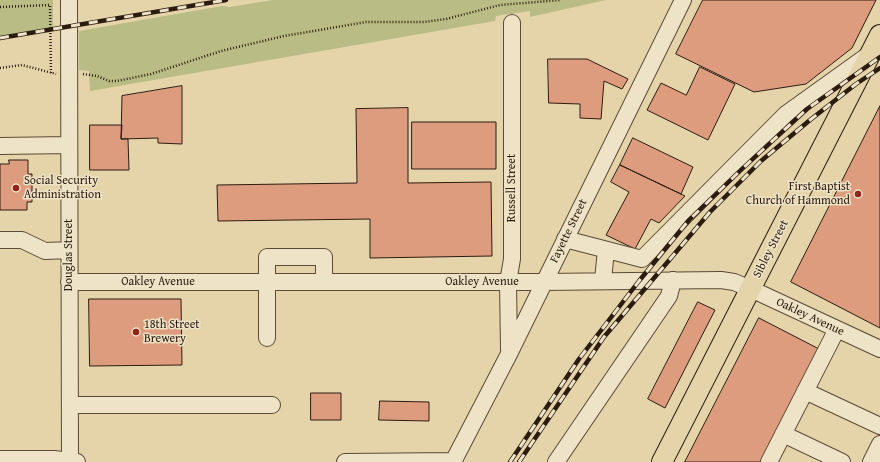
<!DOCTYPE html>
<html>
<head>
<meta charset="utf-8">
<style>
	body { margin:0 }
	canvas { display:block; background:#e5d4a9 }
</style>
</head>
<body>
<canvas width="880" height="462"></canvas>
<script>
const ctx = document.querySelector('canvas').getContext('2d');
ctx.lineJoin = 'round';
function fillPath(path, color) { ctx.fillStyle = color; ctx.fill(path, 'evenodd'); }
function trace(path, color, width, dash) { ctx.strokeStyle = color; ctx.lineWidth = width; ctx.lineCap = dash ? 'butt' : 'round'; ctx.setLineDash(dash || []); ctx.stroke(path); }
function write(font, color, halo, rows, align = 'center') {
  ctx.font = font + ' "Gentium Book Plus",serif'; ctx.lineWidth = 3; ctx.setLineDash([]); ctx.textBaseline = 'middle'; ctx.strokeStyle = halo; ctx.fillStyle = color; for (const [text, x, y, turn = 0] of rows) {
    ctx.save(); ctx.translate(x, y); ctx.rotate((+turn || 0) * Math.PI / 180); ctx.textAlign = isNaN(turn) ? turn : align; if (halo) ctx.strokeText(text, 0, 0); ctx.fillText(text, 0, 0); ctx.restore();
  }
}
const green = new Path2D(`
	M0,0H53V29L0,38Z
	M273,0H606L530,17V11L496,16L495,21L90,91L89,71L79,70V31L222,6L229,7Z`);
const building = new Path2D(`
	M703,0H876L852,48L806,84L754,92L676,54Z
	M548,59H587L628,79L622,89L604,81L601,119L580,118V104L549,103Z
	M700,67L735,84L708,140L647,110L661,83L686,95Z
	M182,86V144L158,143V138L121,139L122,96Z
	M880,106V328L791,282Z
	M408,108V183L491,182L492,256L370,258V219L218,221L217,185L357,183L356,109Z
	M412,122H496V169H412Z
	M90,125H122L121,139H128L129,170H90Z
	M633,138L693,167L681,194L620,165Z
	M9,160H28V174H32V202H27V210H0V164H9Z
	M620,165L685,196L659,223L651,219L635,249L606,235L629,192L611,182Z
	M89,299H181L182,365L90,366Z
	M698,302L715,310L665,408L648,399Z
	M759,318L821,350L763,462H685Z
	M311,393H341V420H311Z
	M380,401L429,402V421L379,420Z`);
const path = new Path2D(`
	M0,7L50,5L51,74
	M0,68L22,65L56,74
	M83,74L97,76L109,81H117L151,74L221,51L284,36L366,22H424L446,19L500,5L560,0`);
const minor = new Path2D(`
	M69,0L70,462
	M0,146L69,145
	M565,239L642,259L786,114L871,53
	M0,240H22L45,251L69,250
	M603,280L606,250
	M69,282H543L721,280L734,282L751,289L880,349
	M267,338V257H324V282
	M509,350L508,282L512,259V23
	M805,391L880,426
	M70,405H272
	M783,434L842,462
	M0,459H54L77,462
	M345,462L454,461
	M453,462L509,354L683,0
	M556,462L669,296L673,280
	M769,462L837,329
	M871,462L880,444`);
const major = new Path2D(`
	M662,462L880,35`);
const rail = new Path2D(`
	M0,38L226,0
	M510,462L579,359L639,281L689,220L743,168L807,109L880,57
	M519,462L604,337L710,212L761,161L810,120L856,84L880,68`);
const markers = [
	[16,188,4,"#8f2418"],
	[858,194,4,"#8f2418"],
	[136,332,4,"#8f2418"]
];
const poiNames = [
	["Social Security",24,181],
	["Administration",24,195],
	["First Baptist",850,187,"right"],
	["Church of Hammond",850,201,"right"],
	["18th Street",144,325],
	["Brewery",144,339]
];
const streetNames = [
	["Russell Street",512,188,-90],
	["Fayette Street",569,231,-64],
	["Sibley Street",771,249,-63],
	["Douglas Street",69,255,-90],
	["Oakley Avenue",158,282],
	["Oakley Avenue",482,282],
	["Oakley Avenue",810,317,25]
];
fillPath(green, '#b9bc85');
fillPath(building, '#de9c7e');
trace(building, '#2c1c10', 1);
trace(minor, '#5a4a36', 18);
trace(major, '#2c1c10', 22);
trace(path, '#2c1c10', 2.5, [1, 2]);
trace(minor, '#eee3c7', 16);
trace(major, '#e5d4a9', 20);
trace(rail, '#2c1c10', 4.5);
trace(rail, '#eee3c7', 3, [9]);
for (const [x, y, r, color] of markers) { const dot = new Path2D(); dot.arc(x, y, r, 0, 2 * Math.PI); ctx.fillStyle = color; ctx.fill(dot); trace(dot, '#eee3c7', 1.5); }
write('12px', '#2c1c10', '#eee3c7', poiNames, 'left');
write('12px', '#2c1c10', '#eee3c7', streetNames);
</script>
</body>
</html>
